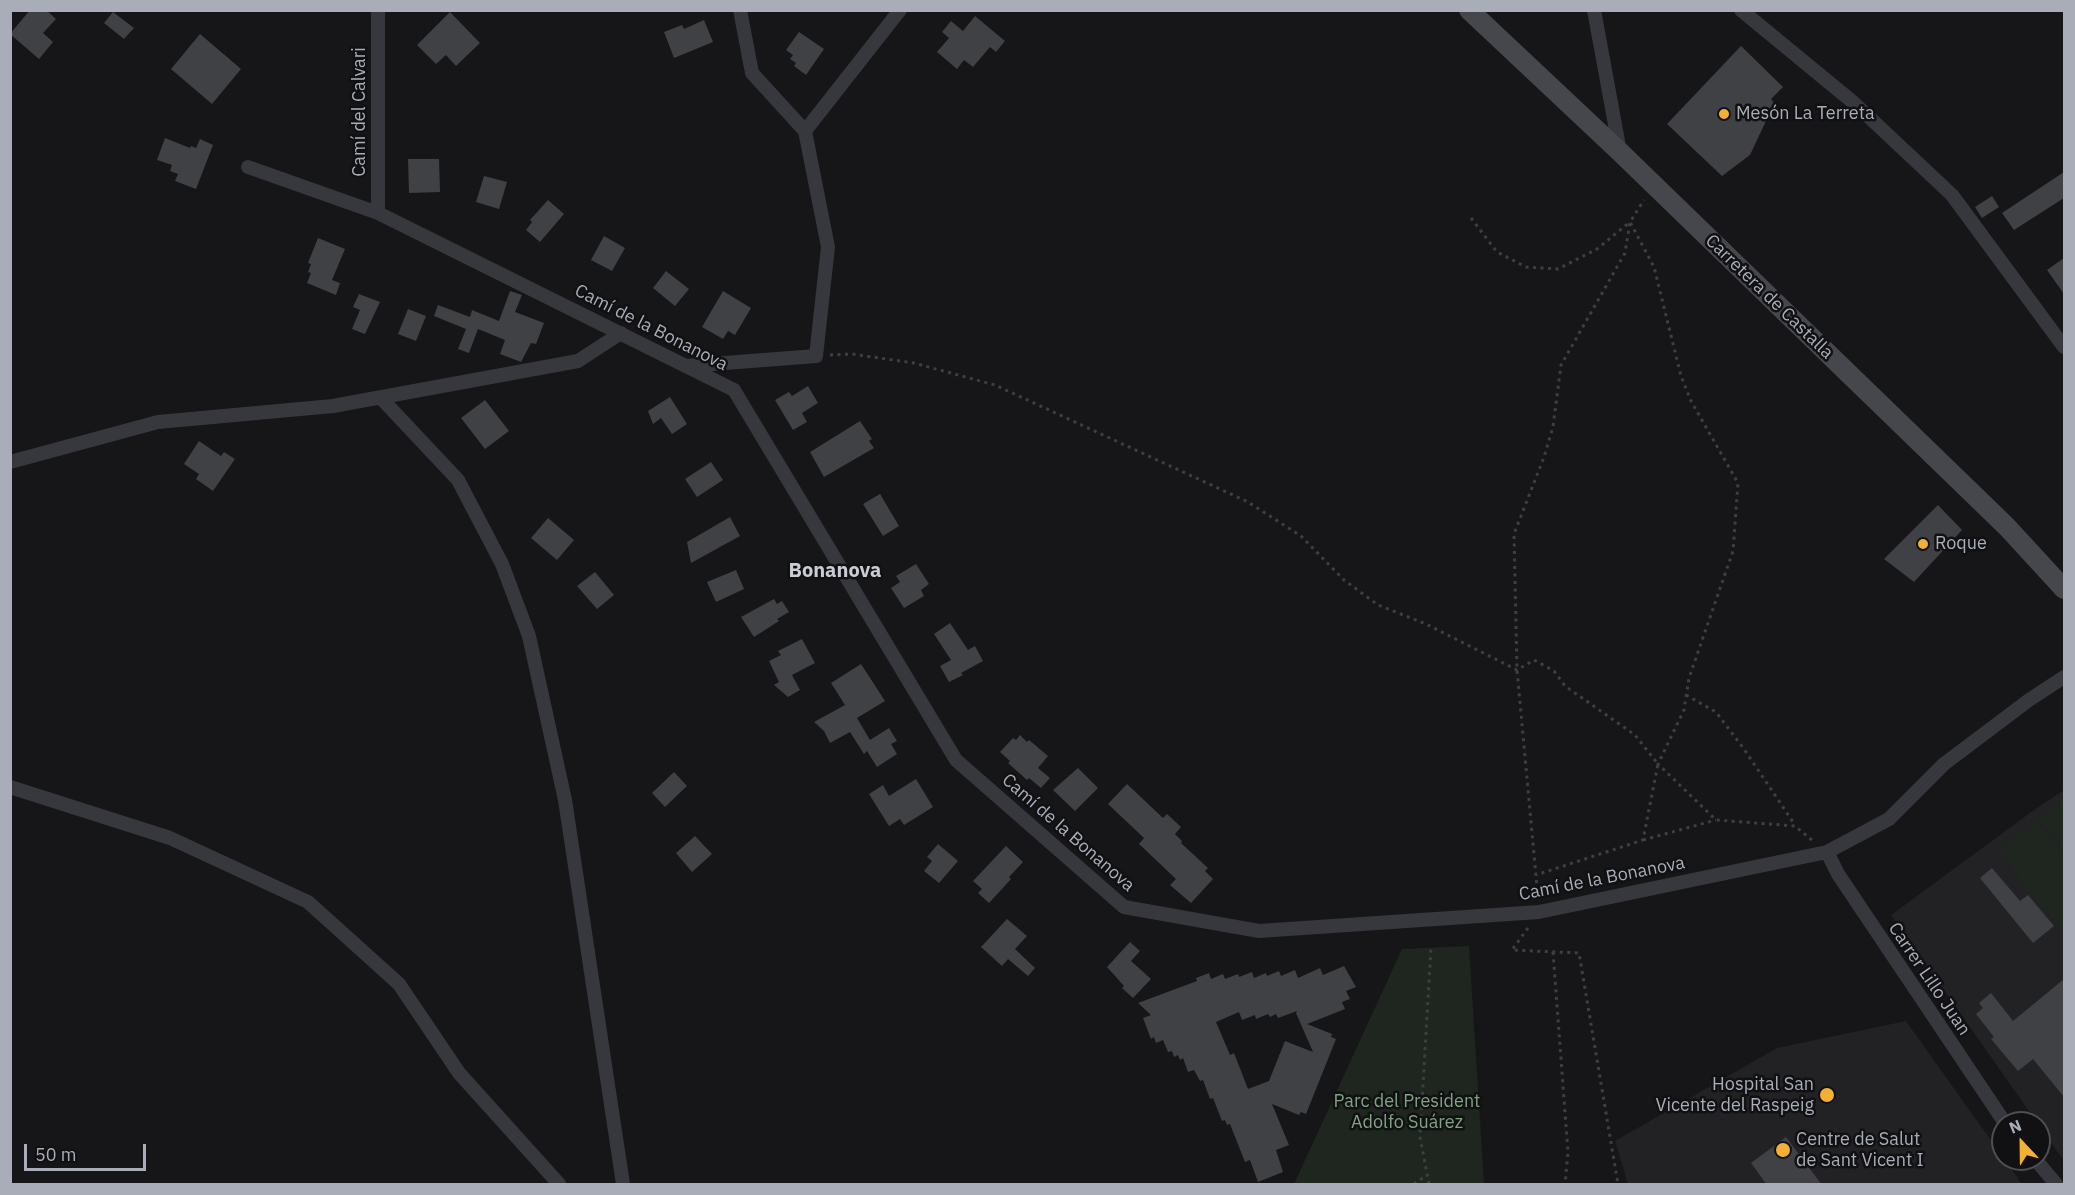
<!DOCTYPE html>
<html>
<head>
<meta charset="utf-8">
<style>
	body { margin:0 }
	#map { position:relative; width:2075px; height:1195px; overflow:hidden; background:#161618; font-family:"IBM Plex Sans",sans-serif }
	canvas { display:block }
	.frame { position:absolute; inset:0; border:12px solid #a8adb8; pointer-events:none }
	.north { position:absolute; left:1991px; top:1111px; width:60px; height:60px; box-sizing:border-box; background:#111113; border:2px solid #4d4f55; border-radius:50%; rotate:338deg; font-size:16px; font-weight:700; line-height:24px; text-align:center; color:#a8adb8 }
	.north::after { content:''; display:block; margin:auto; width:21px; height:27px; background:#f2b134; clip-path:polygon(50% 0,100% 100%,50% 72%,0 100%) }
	.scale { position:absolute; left:24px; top:1144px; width:122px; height:27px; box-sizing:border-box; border:3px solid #a8adb8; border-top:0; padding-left:8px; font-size:18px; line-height:21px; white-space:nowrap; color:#a8adb8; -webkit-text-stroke:4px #111113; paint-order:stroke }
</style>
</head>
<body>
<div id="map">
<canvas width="2075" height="1195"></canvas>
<div class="frame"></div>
<div class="north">N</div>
<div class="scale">50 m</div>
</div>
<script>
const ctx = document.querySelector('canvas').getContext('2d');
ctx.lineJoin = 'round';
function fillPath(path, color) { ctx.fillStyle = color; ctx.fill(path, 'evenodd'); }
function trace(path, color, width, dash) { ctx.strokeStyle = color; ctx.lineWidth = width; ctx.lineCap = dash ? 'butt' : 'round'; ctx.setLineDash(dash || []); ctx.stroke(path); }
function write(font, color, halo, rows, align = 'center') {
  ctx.font = font + ' "IBM Plex Sans",sans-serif'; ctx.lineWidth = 5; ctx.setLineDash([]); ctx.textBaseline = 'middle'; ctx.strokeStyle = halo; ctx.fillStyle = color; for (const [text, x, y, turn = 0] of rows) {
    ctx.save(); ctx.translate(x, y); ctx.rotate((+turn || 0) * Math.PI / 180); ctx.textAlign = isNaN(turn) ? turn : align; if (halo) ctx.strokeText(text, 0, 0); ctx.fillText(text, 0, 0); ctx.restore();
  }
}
const built = new Path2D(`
	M2064,790V1161L1891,915L2034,810Z
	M1906,1021L2022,1184H1628L1615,1141L1777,1048Z`);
const green = new Path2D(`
	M2064,799V851L2039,819Z
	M2037,821L2064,855L2063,932L1999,852Z
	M1469,946L1484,1184H1294L1402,949Z`);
const building = new Path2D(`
	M30,10H46L56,19L43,33L53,42L39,59L10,34Z
	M113,12L134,28L124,39L104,23Z
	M450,12L480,43L456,66L446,55L436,64L417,45Z
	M975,16L1005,41L996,52L990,47L973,67L964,60L957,69L937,52L949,38L942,32L951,21L963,31Z
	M704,20L713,42L674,58L664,32L682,25L684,29Z
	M799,32L824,49L806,75L794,66L796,63L790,59L793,55L786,50Z
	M200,34L241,69L212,104L171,69Z
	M1741,46L1783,87L1771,99L1778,108L1766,121L1750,155L1722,176L1667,124Z
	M165,138L190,148L191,146L196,148L200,139L213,145L196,189L175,181L178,174L170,171L172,165L157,160Z
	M408,159H439L440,192L409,193Z
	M2064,172V198L2014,230L2002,213Z
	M484,176L507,182L499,209L476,202Z
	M1992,196L1999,207L1982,218L1975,207Z
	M548,200L564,214L540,242L526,230L532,222L530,220Z
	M604,236L625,248L612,271L591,260Z
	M318,238L345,249L332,280L340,283L336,295L307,283L311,273L308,272L311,264L308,263Z
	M2064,258V294L2047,270Z
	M666,271L689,289L675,306L653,288Z
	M510,291L522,295L515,312L544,323L536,344L531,343L521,362L500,354L505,340L478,329L469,353L458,349L466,329L434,316L438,305L470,317L472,310L499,321Z
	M723,291L751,308L735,335L728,331L723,339L702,327Z
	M359,294L380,302L365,334L352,329L360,310L353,307Z
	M408,309L426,316L416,341L398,334Z
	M808,386L818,403L802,413L807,422L793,430L775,400L789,392L792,396Z
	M670,397L687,424L672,434L661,418L653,424L648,411Z
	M485,400L509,431L485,449L461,418Z
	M860,421L872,439L869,441L874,448L824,477L810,452Z
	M199,441L221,456L224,452L235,459L213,491L196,479L199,474L184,464Z
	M711,462L723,480L697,497L685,479Z
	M880,494L899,526L883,536L863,504Z
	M1938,505L1962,530L1914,582L1884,559Z
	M730,517L740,536L691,563L687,542Z
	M548,518L574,540L557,560L531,538Z
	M916,564L929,584L921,590L924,596L904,608L891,588L900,582L896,576Z
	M736,570L744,589L716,602L707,582Z
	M595,572L614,595L597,609L577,586Z
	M774,599L777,604L782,601L789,612L777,619L779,621L754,637L741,617Z
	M950,623L968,650L975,646L983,661L961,673L963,675L949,682L940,666L951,660L934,634Z
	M802,639L815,663L792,675L800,690L788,697L774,685L779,682L769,661L781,655L778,651Z
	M861,664L885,701L857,718L870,740L889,728L897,741L891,744L897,754L877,767L867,751L864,754L850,732L830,743L824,731L814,722L845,705L831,683Z
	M1020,735L1027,742L1029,740L1048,756L1038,768L1050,778L1041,788L1029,778L1027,780L1008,763L1010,761L1000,752L1013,738L1016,740Z
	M1078,768L1098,788L1075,811L1053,790Z
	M674,772L687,786L665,807L652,793Z
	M916,779L933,807L904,825L900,819L889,826L869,794L883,785L889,796Z
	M1127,784L1163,818L1167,814L1181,827L1175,834L1182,841L1181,843L1208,868L1205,871L1213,879L1191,903L1170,885L1176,879L1139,844L1144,838L1108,804Z
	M695,836L712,854L692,872L676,853Z
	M938,844L958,861L939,883L924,871L932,861L927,857Z
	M1006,846L1023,862L1009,877L1011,879L989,903L978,893L982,889L973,881Z
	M1992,868L2020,901L2028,895L2054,926L2033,943L1980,878Z
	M1007,919L1027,936L1015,949L1035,968L1028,976L1008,959L1002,966L981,947Z
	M1130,942L1140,951L1131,961L1151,979L1133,998L1122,988L1124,986L1107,967Z
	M1344,966L1356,987L1346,991L1350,999L1342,1002L1345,1009L1307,1024L1332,1034L1331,1037L1336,1039L1306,1114L1301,1112L1299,1115L1272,1104L1289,1145L1276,1150L1283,1172L1258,1182L1250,1160L1245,1162L1230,1124L1227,1125L1225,1120L1222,1121L1213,1098L1210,1099L1203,1080L1200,1081L1194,1070L1188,1072L1183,1058L1180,1060L1178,1055L1174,1057L1172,1051L1168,1052L1163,1040L1156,1043L1154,1037L1151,1039L1143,1018L1151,1015L1138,1003L1197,981L1196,978L1209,973L1211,979L1223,974L1225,979L1238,974L1239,977L1252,972L1254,978L1266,973L1267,976L1279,971L1281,976L1295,970L1298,978L1320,968L1323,975ZM1297,1011L1296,1013L1313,1052L1285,1041L1269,1081L1248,1089L1234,1053L1230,1055L1216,1022L1239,1012L1242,1020L1255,1015L1256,1019L1268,1014L1270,1017L1276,1014L1278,1018Z
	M2064,979V1097L2033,1059L2018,1071L1991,1039L1994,1037L1976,1014L1983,1008L1979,1003L1991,993L2013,1021Z
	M1786,1137L1822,1185H1767L1751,1163Z`);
const path = new Path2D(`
	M1471,218L1497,252L1526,267L1558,269L1597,249L1630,222L1654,267L1681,376L1691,401L1738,483L1733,551L1689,678L1684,710L1658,764L1716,820L1795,826L1813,841
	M830,355L852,354L914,363L995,385L1248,502L1301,536L1344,580L1378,605L1426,624L1517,670L1534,660L1554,671L1565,686L1635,735L1658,764L1643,840L1536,875
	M1686,695L1716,712L1744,749L1795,825
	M1643,840L1716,820
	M1538,898L1517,670L1514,534L1544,457L1553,427L1561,365L1625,253L1630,222L1644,200
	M1528,928L1512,950L1579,953L1618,1184
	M1553,952L1568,1152L1565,1184
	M1414,1184L1427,1175
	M1429,1184L1420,1137L1431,947`);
const street = new Path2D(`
	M1594,10L1620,152
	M1741,10L1854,103L1952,195L2064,347
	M805,131L900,10
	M248,167L378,213L734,390L956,760L1124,907L1259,931L1539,912L1827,852L1889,819L1944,764L2029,700L2064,677
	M378,213V10
	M686,366L816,356L828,247L805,131L752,73L740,10
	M381,398L458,480L502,564L529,636L565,800L623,1184
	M10,462L158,422L333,406L578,361L621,333
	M10,787L170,838L308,902L399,984L459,1073L559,1184
	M1827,852L1838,874L2005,1123
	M2035,1159L2056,1184`);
const secondary = new Path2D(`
	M1469,10L1620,152L2007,527L2064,589`);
const markers = [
	[1724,114,6,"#f2b134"],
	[1923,544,6,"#f2b134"],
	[1827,1095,8,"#f2b134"],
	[1783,1150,8,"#f2b134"]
];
const streetNames = [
	["Camí del Calvari",360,112,-90],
	["Carretera de Castalla",1769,297,44],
	["Camí de la Bonanova",651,328,27],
	["Camí de la Bonanova",1068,833,41],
	["Camí de la Bonanova",1602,879,-11],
	["Carrer Lillo Juan",1929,979,56]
];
const poiNames = [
	["Mesón La Terreta",1736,114],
	["Roque",1935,544],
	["Hospital San",1814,1085,"right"],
	["Vicente del Raspeig",1814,1106,"right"],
	["Centre de Salut",1796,1140],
	["de Sant Vicent I",1796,1161]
];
const parkNames = [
	["Parc del President",1407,1102],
	["Adolfo Suárez",1407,1123]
];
const neighbourhoodNames = [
	["Bonanova",835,571]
];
fillPath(built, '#222225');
fillPath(green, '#1e261f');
fillPath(building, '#404145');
trace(path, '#3d3f44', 3, [3, 4.5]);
trace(street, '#37383d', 14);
trace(secondary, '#45474d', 20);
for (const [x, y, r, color] of markers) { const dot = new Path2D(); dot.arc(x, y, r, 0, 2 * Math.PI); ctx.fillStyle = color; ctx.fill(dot); trace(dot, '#111113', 2); }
write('18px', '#a8adb8', '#111113', streetNames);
write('18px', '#a8adb8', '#111113', poiNames, 'left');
write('18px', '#7fa381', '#111113', parkNames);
write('bold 20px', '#c9ccd4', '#111113', neighbourhoodNames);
</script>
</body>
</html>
